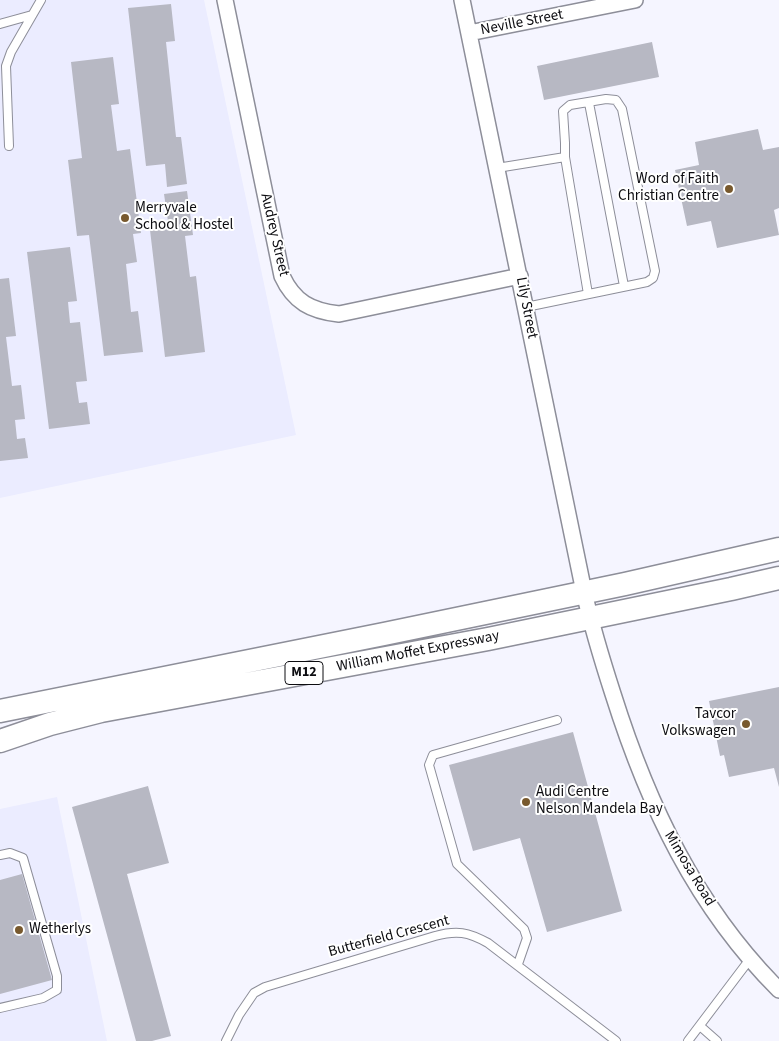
<!DOCTYPE html>
<html>
<head>
<meta charset="utf-8">
<style>
	body { margin:0 }
	canvas { display:block; background:#f5f5ff }
</style>
</head>
<body>
<canvas width="779" height="1041"></canvas>
<script>
const ctx = document.querySelector('canvas').getContext('2d');
ctx.lineJoin = 'round';
function fillPath(path, color) { ctx.fillStyle = color; ctx.fill(path, 'evenodd'); }
function trace(path, color, width, dash) { ctx.strokeStyle = color; ctx.lineWidth = width; ctx.lineCap = dash ? 'butt' : 'round'; ctx.setLineDash(dash || []); ctx.stroke(path); }
function write(font, color, halo, rows, align = 'center') {
  ctx.font = font + ' "Source Sans 3",sans-serif'; ctx.lineWidth = 4; ctx.setLineDash([]); ctx.textBaseline = 'middle'; ctx.strokeStyle = halo; ctx.fillStyle = color; for (const [text, x, y, turn = 0] of rows) {
    ctx.save(); ctx.translate(x, y); ctx.rotate((+turn || 0) * Math.PI / 180); ctx.textAlign = isNaN(turn) ? turn : align; if (halo) ctx.strokeText(text, 0, 0); ctx.fillText(text, 0, 0); ctx.restore();
  }
}
const built = new Path2D(`
	M0,0H204L296,435L0,498Z
	M57,797L107,1041H0V809Z`);
const building = new Path2D(`
	M171,4L175,41L166,42L176,137H181L187,184L167,187L165,164L146,166L128,8Z
	M652,42L659,77L544,100L537,66Z
	M113,57L119,104L111,105L117,151L130,149L141,233L133,234L137,262L126,264L131,312L138,311L143,352L104,356L89,235L77,236L68,160L82,158L71,62Z
	M758,129L763,150L779,147V208L774,210L779,235L717,248L711,221L687,226L675,170L699,165L695,142Z
	M187,191L193,235L185,236L190,277L196,276L205,352L165,357L150,230L169,228L164,194Z
	M70,247L77,301L68,302L70,323L80,322L87,381L76,382L79,403L87,402L90,424L49,429L27,252Z
	M9,278L16,336L6,337L12,386L21,385L25,419L15,420L17,439L25,438L28,458L0,461V279Z
	M779,687V787L774,768L729,777L724,755L720,756L709,701Z
	M573,732L622,911L547,932L520,838L473,851L449,765Z
	M148,786L169,863L127,874L171,1036L152,1041H136L72,807Z
	M22,874L52,980L0,994V880Z`);
const service = new Path2D(`
	M0,24L32,15
	M589,103L624,286
	M9,146L6,66L11,52L41,0
	M497,168L565,157
	M526,307L647,282L653,278L655,271L622,109L616,100L606,99L570,105L563,111L565,143V157L588,294
	M0,855L10,853L23,858L57,976V990L43,998L0,1008
	M518,964L527,938L524,929L457,864L429,765L433,755L557,720
	M700,1026L717,1041
	M226,1041L239,1015L254,993L265,987L435,936C457,930 468,932 488,943L616,1041
	M688,1041L750,959`);
const minor = new Path2D(`
	M225,0L282,276C294,302 311,311 339,314L520,276
	M462,0L584,592C592,627 602,660 613,694C648,805 696,907 779,990
	M469,33L635,0`);
const primary = new Path2D(`
	M0,711L384,634L625,584L779,549
	M0,741L50,724L101,711L488,639L731,589L779,578`);
const markers = [
	[729,189,5,"#78592e"],
	[125,218,5,"#78592e"],
	[746,724,5,"#78592e"],
	[526,802,5,"#78592e"],
	[19,930,5,"#78592e"]
];
const shields = [
	[304,673,38]
];
const shieldNames = [
	["M12",304,673]
];
const streetNames = [
	["Neville Street",522,23,-11],
	["Audrey Street",274,235,77],
	["Lily Street",526,308,79],
	["William Moffet Expressway",418,652,-11],
	["Mimosa Road",689,869,59],
	["Butterfield Crescent",389,937,-15]
];
const poiNames = [
	["Word of Faith",719,180,"right"],
	["Christian Centre",719,197,"right"],
	["Merryvale",135,209],
	["School & Hostel",135,226],
	["Tavcor",736,715,"right"],
	["Volkswagen",736,732,"right"],
	["Audi Centre",536,793],
	["Nelson Mandela Bay",536,810],
	["Wetherlys",29,930]
];
fillPath(built, '#ebecff');
fillPath(building, '#b7b8c3');
trace(service, '#8d8e99', 10);
trace(minor, '#8d8e99', 18);
trace(primary, '#8d8e99', 25);
trace(service, '#fff', 8);
trace(minor, '#fff', 15);
trace(primary, '#fff', 22);
for (const [x, y, r, color] of markers) { const dot = new Path2D(); dot.arc(x, y, r, 0, 2 * Math.PI); ctx.fillStyle = color; ctx.fill(dot); trace(dot, '#fff', 2); }
for (const [x, y, w] of shields) { const box = new Path2D(); box.roundRect(x - w / 2, y - 11.5, w, 23, 4); ctx.fillStyle = '#fff'; ctx.fill(box); trace(box, '#0c0c10', 1); }
write('bold 14px', '#0c0c10', null, shieldNames);
write('15px', '#0c0c10', '#fff', streetNames);
write('15px', '#0c0c10', '#fff', poiNames, 'left');
</script>
</body>
</html>
